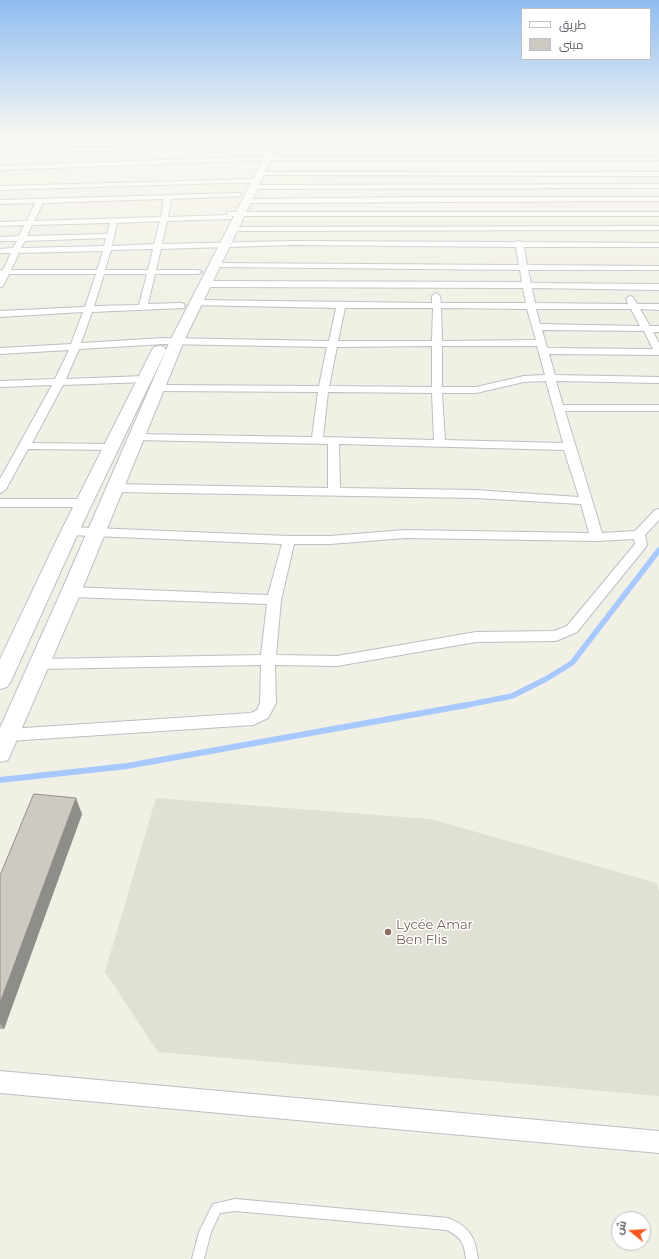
<!DOCTYPE html>
<html>
<head>
<meta charset="utf-8">
<style>
	body { margin:0 }
	#map { position:relative; width:659px; height:1259px; overflow:hidden; background:#f1f0e5; font-family:Montserrat,Cairo,sans-serif }
	canvas { display:block }
	.legend { position:absolute; left:521px; top:8px; width:130px; height:52px; box-sizing:border-box; background:#fff; border:1px solid #bebfc2; margin:0; padding:5px 7px; list-style:none; font-size:12px; color:#5d6067 }
	.legend li { display:flex; align-items:center; gap:8px; height:20px }
	.legend b { width:20px; border:1px solid #bebfc2 }
	.north { position:absolute; left:611px; top:1211px; width:40px; height:40px; box-sizing:border-box; background:#fff; border:1px solid #bebfc2; border-radius:50%; rotate:288deg; font-size:11px; font-weight:700; line-height:16px; text-align:center; color:#5d6067 }
	.north::after { content:''; display:block; margin:auto; width:14px; height:18px; background:#f85923; clip-path:polygon(50% 0,100% 100%,50% 72%,0 100%) }
</style>
</head>
<body>
<div id="map">
<canvas width="659" height="1259"></canvas>
<ul class="legend">
<li><b style="height:5px;background:#fff"></b>طريق</li>
<li><b style="height:11px;background:#cccac2"></b>مبنى</li>
</ul>
<div class="north">ش</div>
</div>
<script>
const ctx = document.querySelector('canvas').getContext('2d');
ctx.lineJoin = 'round';
function fillPath(path, color) { ctx.fillStyle = color; ctx.fill(path, 'evenodd'); }
function trace(path, color, width, dash) { ctx.strokeStyle = color; ctx.lineWidth = width; ctx.lineCap = dash ? 'butt' : 'round'; ctx.setLineDash(dash || []); ctx.stroke(path); }
function write(font, color, halo, rows, align = 'center') {
  ctx.font = font + ' Montserrat,sans-serif'; ctx.lineWidth = 3; ctx.setLineDash([]); ctx.textBaseline = 'middle'; ctx.strokeStyle = halo; ctx.fillStyle = color; for (const [text, x, y, turn = 0] of rows) {
    ctx.save(); ctx.translate(x, y); ctx.rotate((+turn || 0) * Math.PI / 180); ctx.textAlign = isNaN(turn) ? turn : align; if (halo) ctx.strokeText(text, 0, 0); ctx.fillText(text, 0, 0); ctx.restore();
  }
}
const education = new Path2D(`
	M156,798L430,819L657,883L659,893V1096L158,1052L105,972Z`);
const streamFar1 = new Path2D(`
	M462,706L512,696L546,679L572,663L659,550`);
const stream = new Path2D(`
	M0,780L127,766L467,705`);
const service = new Path2D(`
	M235,1199L448,1218C470,1227 475,1237 478,1259H466C464,1243 462,1238 447,1230L235,1211L220,1213L211,1232L204,1259H192L199,1232L213,1204Z`);
const minor = new Path2D(`
	M2,136H132L129,138L0,139V137Z
	M455,136H619L622,138L619,140L457,139L455,138Z
	M265,144V146L263,147L0,153V149Z
	M268,156H659V160H268L0,170V166Z
	M260,172H659V176L258,175L257,174Z
	M256,179L258,180V182L0,190V186Z
	M659,184V188L254,189L251,187L254,185Z
	M239,193L241,194V196L171,199L168,217L227,215V212H659V216H232V219H229L167,221L162,244L293,241L516,242L519,241L522,242L659,243V247H524L527,265L659,266V270H528L531,283L659,284V290L532,288L535,303L628,304L626,299L630,296L633,297L637,304H659V310L640,309L650,326H659V332H653L659,343V355L549,354L555,375L659,377V383L556,381L563,405H659V411H565L602,533L635,531L655,510L659,509V520L645,535L647,545L645,548L577,632L556,641L476,642L337,666L275,665L276,703L268,718L253,725L9,741L3,739L1,735L3,731L9,729L251,713L257,710L260,703L261,665L40,669L35,668L33,664L35,660L40,659L261,655L267,604L71,597L66,595L64,592L66,589L71,587L268,595L282,544L70,535L66,534L64,531L66,528L70,527L289,536H330L405,530L589,533L581,504L475,498L114,492L110,490L108,488L110,486L114,484L328,488V444L136,440L131,437L136,434L312,437L318,392L157,391L152,388L157,385L319,386L327,347L164,344L79,349L66,379L145,376L150,379L145,382L63,385L32,443L112,444L118,447L112,450L28,449L6,489L4,491L0,493V479L52,385L0,387V381L55,379L69,350L0,354V348L71,344L83,312L0,317V311L85,307L96,274H9L3,286L0,287V270H3L11,253H0V249L13,248L17,241H0V237L19,236L24,225L0,226V222L27,221L35,203L0,204V200ZM164,199L161,217L34,221L43,203ZM160,221L154,244L112,246L117,223ZM110,223L107,234L27,236L32,225ZM106,238L104,246L21,248L25,241ZM293,245L516,247L519,265L215,263L211,265L215,267L520,270L522,282L205,281L201,284L205,287L523,288L526,303H441L440,296L436,293L432,296V303L195,300L191,303L192,305L336,308L329,341L164,338L81,343L92,312L184,308L185,306L184,304L181,303L148,304L155,274H198L202,272L198,270H156L161,249ZM153,249L148,270H105L111,250ZM103,251L97,270H11L19,253ZM104,274H147L139,305L94,306ZM345,308H433L432,341H338ZM441,308L527,309L536,340L442,341ZM536,309H631L640,326L540,324ZM542,330L644,331L653,349L547,348ZM432,346V387L329,386L337,347ZM442,346H537L545,375L524,376L476,387H442ZM546,381L563,443L445,440L442,393H476L524,382ZM328,392L432,393L434,440L323,437ZM339,444L564,450L579,497L475,490L340,488ZM405,538L597,541L634,539L635,544L567,626L554,631L476,632L337,656L276,655L281,600L294,544H330Z
	M430,197H659V201L247,203L243,201L247,199Z
	M659,226V230L233,231L229,229L233,227Z
	M0,499H85L89,500L91,503L89,506L85,507H0Z
	M0,1071L659,1131V1153L0,1093Z`);
const secondary = new Path2D(`
	M275,136H283L184,341L81,592L11,753L8,760L0,762V728L61,592L170,341Z
	M159,346L164,347L166,350L79,531L11,681L7,687L0,689V659L61,531L152,350L154,347Z`);
const wall = new Path2D(`
	M82,814L4,1029H0V876Z`);
const shadedWall = new Path2D(`
	M76,798L82,814L4,1029L0,1023V1003Z`);
const building = new Path2D(`
	M34,794L76,798L0,1003V876Z`);
const markers = [
	[388,932,4,"#8d6e63"]
];
const nearEducationnames = [
	["Lycée Amar",396,925],
	["Ben Flis",396,940]
];
fillPath(education, '#e1e0d4');
trace(streamFar1, '#a7c9ff', 5.5);
trace(stream, '#a7c9ff', 6);
trace(service, '#bdbec5', 2);
trace(minor, '#bdbec5', 2);
trace(secondary, '#bec0c7', 2);
fillPath(service, '#fff');
fillPath(minor, '#fff');
fillPath(secondary, '#fff');
fillPath(wall, '#afaea7');
fillPath(shadedWall, '#8f8d88');
fillPath(building, '#cccac2');
trace(building, '#8f8d88', 1);
const sky = ctx.createLinearGradient(0, 0, 0, 312);
sky.addColorStop(0, '#8ebcf1');
sky.addColorStop(0.44, '#f9f8f3');
sky.addColorStop(1, '#f9f8f300');
ctx.fillStyle = sky;
ctx.fillRect(0, 0, 659, 312);
for (const [x, y, r, color] of markers) { const dot = new Path2D(); dot.arc(x, y, r, 0, 2 * Math.PI); ctx.fillStyle = color; ctx.fill(dot); trace(dot, '#fff', 1.5); }
write('13px', '#785e54', '#fff', nearEducationnames, 'left');
</script>
</body>
</html>
